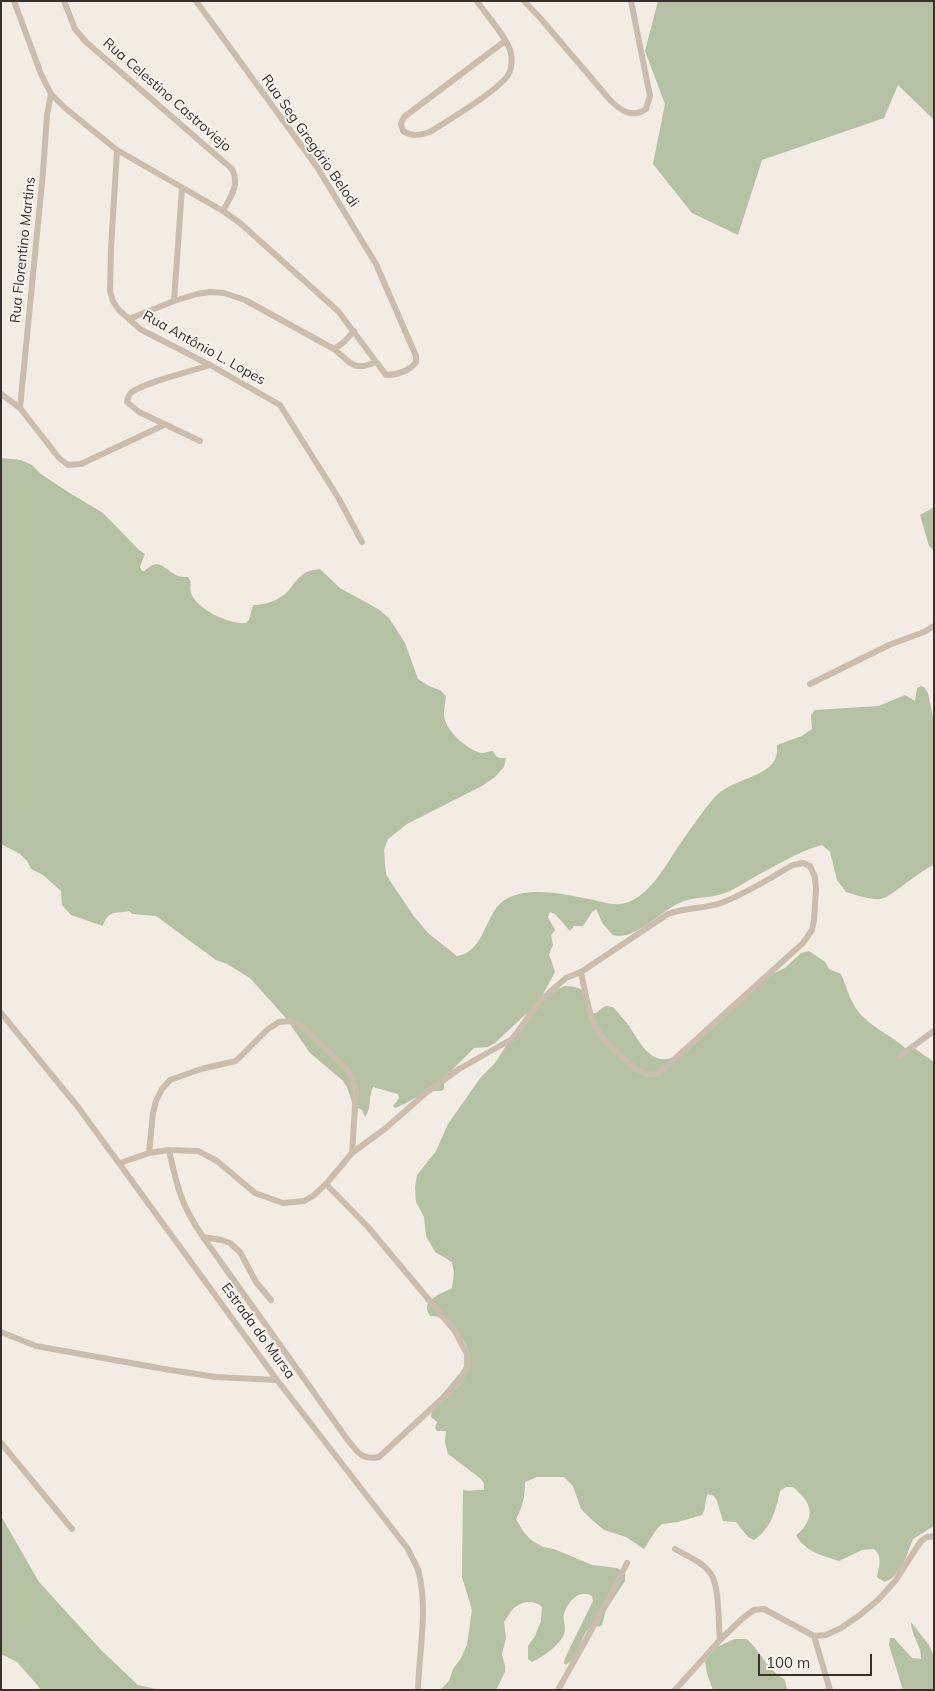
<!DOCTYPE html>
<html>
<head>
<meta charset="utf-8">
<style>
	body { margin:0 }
	#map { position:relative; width:935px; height:1691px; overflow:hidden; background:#f2ece2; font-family:Mulish,sans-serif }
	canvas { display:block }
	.frame { position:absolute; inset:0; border:2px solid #39312c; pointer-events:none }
	.scale { position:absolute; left:758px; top:1654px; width:114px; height:22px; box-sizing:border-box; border:2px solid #39312c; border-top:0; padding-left:6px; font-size:15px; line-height:18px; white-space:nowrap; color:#39312c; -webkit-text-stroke:4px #faf5ee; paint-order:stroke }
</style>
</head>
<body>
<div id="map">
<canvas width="935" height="1691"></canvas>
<div class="frame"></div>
<div class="scale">100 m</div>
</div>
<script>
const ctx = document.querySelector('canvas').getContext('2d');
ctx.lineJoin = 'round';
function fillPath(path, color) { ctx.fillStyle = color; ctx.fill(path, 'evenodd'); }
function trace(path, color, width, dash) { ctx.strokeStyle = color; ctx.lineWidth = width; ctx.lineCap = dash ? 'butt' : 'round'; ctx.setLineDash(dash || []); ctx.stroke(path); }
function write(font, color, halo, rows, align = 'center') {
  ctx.font = font + ' Mulish,sans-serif'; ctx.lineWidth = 4; ctx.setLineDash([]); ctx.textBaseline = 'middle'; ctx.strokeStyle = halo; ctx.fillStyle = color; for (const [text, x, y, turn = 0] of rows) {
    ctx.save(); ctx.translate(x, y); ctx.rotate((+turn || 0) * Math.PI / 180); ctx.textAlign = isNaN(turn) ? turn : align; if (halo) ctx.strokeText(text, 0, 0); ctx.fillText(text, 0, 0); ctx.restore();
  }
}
const green = new Path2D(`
	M658,1H934V120L898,85L884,118L762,160L738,235L692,213L653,164L665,104L645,51Z
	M1,458L21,460L32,465L41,474L68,492L103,513L139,550L145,554L140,567L142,571H144C161,557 162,568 176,575C179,577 185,577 188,577C193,583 189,587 191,593C196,609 230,625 246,623L249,620L253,605C265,605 281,600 289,590C294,584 297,578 305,573C309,570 315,570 320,569L340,588L378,609L389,618L405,643L418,679L429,686L440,690L446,696C445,703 444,710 444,716C445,730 468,751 482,753C485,753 490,751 493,751C496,757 498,759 506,758L504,767L495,777L482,786L407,824L388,839L384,850L386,874L392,884L413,915L428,933L457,956C461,955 465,954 468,952C486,941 488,907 508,898C533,886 567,895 594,900C602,902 612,905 620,904C648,901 666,864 680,844C691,828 702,812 714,798C728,780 770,777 776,757C777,753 777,749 777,745L802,736L812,729L811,715L815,710L879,706L905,695L915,701L917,688L921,686L924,687L928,693L934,722V865C919,871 891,897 881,899C870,900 856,895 846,892L837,880L830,852L822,845C796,852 772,868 749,880C741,885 733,890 725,893C709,899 692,896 677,904C661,912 632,942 613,935L603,924L596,909L592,912L583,926H574L570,931L555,914L550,912L548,917L555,930L551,935L553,945L549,954L555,972L542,996C561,993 558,980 581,989L593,1013H596L605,1006L613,1007C618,1013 624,1019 629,1026C640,1043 652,1068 676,1056L768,976L785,968L801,953L809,951L825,962L829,969L841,974C847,988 851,1005 862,1016C875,1029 892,1036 905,1048H914L934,1062V1526L913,1539L902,1567L891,1579L884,1582L877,1577C879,1566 883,1557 874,1549L862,1550L839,1561C823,1556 804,1551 796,1535C800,1532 802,1530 805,1526C816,1510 806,1498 793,1487H786L780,1491C776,1510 771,1529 754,1540L748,1537L736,1522L723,1521L717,1501L714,1496L708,1494C704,1501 707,1507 702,1515L678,1522L662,1524L656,1530L644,1549L626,1537L604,1530L592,1520L581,1509L573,1486L564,1477H537L525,1482C525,1496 523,1506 516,1519L523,1531L531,1540L543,1547L554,1549L592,1565L617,1568L625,1573V1581L606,1610L602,1625L599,1627L594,1624C583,1631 581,1645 575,1656C573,1659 569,1662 566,1665L564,1663L565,1658L593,1601L592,1596C580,1588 567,1602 564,1614C562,1620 567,1627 564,1634C560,1645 543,1657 532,1662L528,1659V1646L535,1636L541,1621L542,1607C534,1599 521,1601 513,1609C510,1612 507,1618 504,1622L506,1638L502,1654L505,1666V1672L496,1690H440L449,1681L453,1669L461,1658L467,1645L472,1610L462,1577L463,1490C471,1492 476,1489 484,1490V1484L481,1479L448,1454L445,1442L446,1431H437L435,1428L437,1422L431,1417C437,1382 494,1366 453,1328C445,1321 440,1315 430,1316C419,1300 441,1294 452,1288L454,1273L452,1262L435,1252L426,1236L424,1217L416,1202L415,1187L417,1175L436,1151L448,1124L481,1077L495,1063L527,1013L495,1043L488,1047L474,1048L448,1074L444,1081V1089L442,1091C422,1089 413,1102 395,1108L393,1106L399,1098L398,1094L373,1087C368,1097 372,1108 365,1117L362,1110L353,1105L347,1087L342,1080L310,1053L285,1017L258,987L250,978L227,964L216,960L156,916L132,914L129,911C114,914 108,910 103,926L71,915L62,905L61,891L43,875L31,869L27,861L20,854L1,844Z
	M934,507V551L929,546L920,515Z
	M1,1516L39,1582L102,1651L138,1685L161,1690H40L39,1687L17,1662L1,1654Z
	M911,1622L929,1645L934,1657V1690H903L889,1645L890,1638H894L912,1658L921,1659C922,1646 911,1636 911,1622Z
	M734,1639H747C763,1655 765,1667 785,1680L787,1690H713L707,1674L705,1661L711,1650Z`);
const minor = new Path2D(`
	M14,1L41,74L51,94L65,108L117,150L223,211L240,223L338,311L386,375C397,375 410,371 416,362V356L376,264L348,218L317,167L196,1
	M64,1L75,29L86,42L232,169C240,185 231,196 223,211
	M477,1C486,15 507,37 511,53C512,60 512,69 508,75C498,91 448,120 430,132C420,135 412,137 403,131L401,124L404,117L505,41
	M524,1L541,19L610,100C620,110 632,119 646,109L650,96L631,1
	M117,150L111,248L110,291L113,301L118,309L140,329L210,365L280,405L339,499L362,542
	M174,301L182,188
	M129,319L174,301L197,294L210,292L224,293L245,300L334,349L344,342L354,331
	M334,349C351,363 353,372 376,362
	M1,394L20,408L59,458L68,465L81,464L164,425
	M20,408L43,172L47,115L51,94
	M200,441L139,412L127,402C128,397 129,394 132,392C148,381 190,372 210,365
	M810,684L889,645L924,632L934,626
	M1,1013L78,1107L277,1380L408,1549C411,1557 417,1565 419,1573C428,1612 419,1651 418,1690
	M900,1056L934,1031
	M169,1150C177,1187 181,1205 203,1237L221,1240L230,1243L240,1252L256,1282L271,1300
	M149,1153L153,1113L156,1101L162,1089L170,1080L201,1069L236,1061L268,1029L279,1022L290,1021L300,1025L346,1068L352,1078L356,1092L352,1153
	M120,1163L149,1153L169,1150L198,1151L217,1161L255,1193L283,1203L304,1201L313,1196L326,1184L352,1153L386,1128L427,1092L459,1069L512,1039L542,999L566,978L581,972L668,914C685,907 704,909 721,903C746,894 770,878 793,865L803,863L810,866L815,877L816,889L814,920L812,930L803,943L658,1074C654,1074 649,1075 646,1074C632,1069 601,1039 595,1026C587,1009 585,990 581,972
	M203,1237L347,1439C357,1451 361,1461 379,1457L459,1383L467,1367V1354L455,1331L368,1227L326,1184
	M1,1332L36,1346L170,1370L216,1377L277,1380
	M1,1443L72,1529
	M675,1549C687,1556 703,1562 711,1574C720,1589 718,1622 720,1640
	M814,1636L830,1690
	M558,1690L607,1602L627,1563
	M675,1690L720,1640L743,1618L754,1610L764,1609L814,1636L826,1635L841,1628L860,1615L879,1599L895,1581L921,1541L927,1537L934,1536`);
const streetNames = [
	["Rua Celestino Castroviejo",167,95,41],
	["Rua Seg Gregório Belodi",310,141,55],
	["Rua Florentino Martins",23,250,-84],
	["Rua Antônio L. Lopes",204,348,29],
	["Estrada do Mursa",258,1331,54]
];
fillPath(green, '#b4c1a3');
trace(minor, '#cabdae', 6);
write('14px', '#39312c', '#faf5ee', streetNames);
</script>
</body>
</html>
